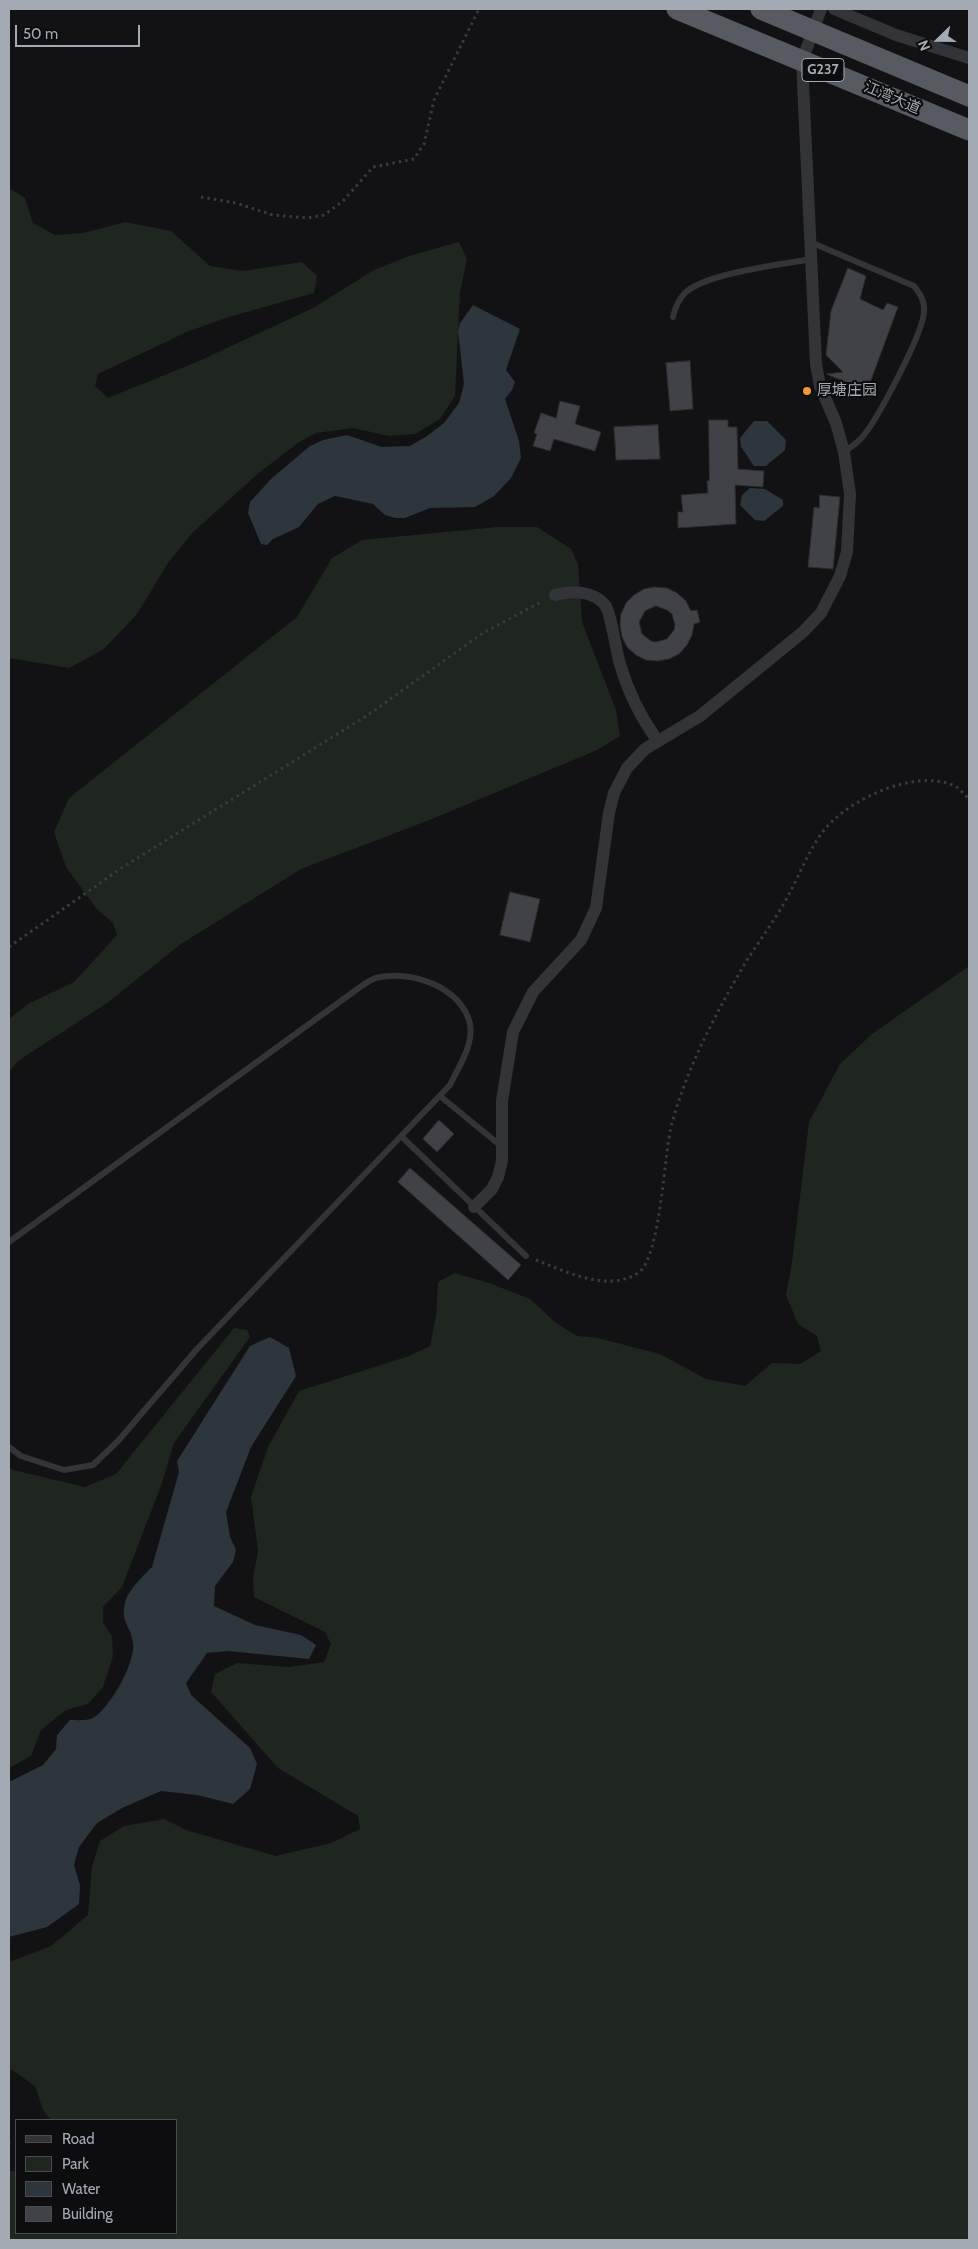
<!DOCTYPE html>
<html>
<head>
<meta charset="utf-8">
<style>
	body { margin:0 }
	#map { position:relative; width:978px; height:2249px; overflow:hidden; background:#121214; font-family:Cabin,sans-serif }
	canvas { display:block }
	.frame { position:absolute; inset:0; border:10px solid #a4aab4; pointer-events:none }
	.legend { position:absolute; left:15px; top:2119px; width:162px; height:115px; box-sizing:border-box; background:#0d0d0f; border:1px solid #494c51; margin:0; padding:6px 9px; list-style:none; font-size:15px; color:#a4aab4 }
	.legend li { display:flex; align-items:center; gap:10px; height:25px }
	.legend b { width:25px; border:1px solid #494c51 }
	.north { position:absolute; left:913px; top:15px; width:50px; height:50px; -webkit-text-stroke:4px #0d0d0f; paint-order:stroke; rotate:248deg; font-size:14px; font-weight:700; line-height:20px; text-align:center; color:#a4aab4 }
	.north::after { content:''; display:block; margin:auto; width:18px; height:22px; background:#a4aab4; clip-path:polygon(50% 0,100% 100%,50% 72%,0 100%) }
	.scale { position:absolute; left:15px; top:25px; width:125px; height:22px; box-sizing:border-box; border:2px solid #a4aab4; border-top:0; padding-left:6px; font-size:15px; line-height:18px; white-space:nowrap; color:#a4aab4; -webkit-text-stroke:4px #0d0d0f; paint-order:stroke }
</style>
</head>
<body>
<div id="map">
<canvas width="978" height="2249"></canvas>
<div class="frame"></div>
<ul class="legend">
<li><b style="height:6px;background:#333438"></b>Road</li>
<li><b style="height:14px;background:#1e261f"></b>Park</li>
<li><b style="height:14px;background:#2c363c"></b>Water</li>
<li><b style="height:14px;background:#414247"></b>Building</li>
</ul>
<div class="north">N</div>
<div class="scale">50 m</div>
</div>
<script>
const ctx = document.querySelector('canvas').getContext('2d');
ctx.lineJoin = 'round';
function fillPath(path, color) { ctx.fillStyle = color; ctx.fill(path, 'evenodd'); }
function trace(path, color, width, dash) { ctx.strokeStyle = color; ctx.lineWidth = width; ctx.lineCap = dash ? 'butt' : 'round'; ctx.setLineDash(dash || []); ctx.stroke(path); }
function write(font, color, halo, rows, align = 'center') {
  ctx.font = font + ' Cabin,"Noto Sans SC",sans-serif'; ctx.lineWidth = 4.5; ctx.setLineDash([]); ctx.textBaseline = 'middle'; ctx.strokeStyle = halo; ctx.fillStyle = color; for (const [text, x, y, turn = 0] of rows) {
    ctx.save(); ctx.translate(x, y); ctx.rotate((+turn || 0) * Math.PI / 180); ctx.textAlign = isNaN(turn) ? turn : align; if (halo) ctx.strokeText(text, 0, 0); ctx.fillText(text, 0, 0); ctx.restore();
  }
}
const green = new Path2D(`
	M9,188L25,198L33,223L55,235L83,233L125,222L171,231L210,266L243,271L302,262L317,276L314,293L229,317L189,331L98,374L95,386L108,398L199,361L313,308L374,270L409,256L459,242L467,259L460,292L455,396L440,419L415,434L389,436L353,428L316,433L299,442L260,472L193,532L168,563L137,614L104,649L69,668L9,658Z
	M498,527H537L571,549L578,564L582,622L616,710L620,736L597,750L432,819L301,869L181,944L107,1003L18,1061L9,1072V1019L28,1004L74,982L117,935L113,923L96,908L66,867L54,832L69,798L297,617L332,558L362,540Z
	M969,966V2240H9V2171H16V2233H176V2120H51L43,2110L35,2086L12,2070H9V1962L51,1946L88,1915L92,1867L100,1841L124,1826L164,1819L186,1830L276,1856L331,1843L360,1829L358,1816L278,1768L211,1692L215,1674L237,1663L289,1667L324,1662L331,1644L325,1632L254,1597L253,1578L258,1551L251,1497L268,1447L299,1391L409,1356L430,1346L436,1316L438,1282L455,1273L489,1283L530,1299L556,1323L577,1336L598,1338L660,1354L706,1379L745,1386L772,1363L800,1364L821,1351L817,1336L798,1324L786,1295L792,1263L809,1122L840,1064L872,1034Z
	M234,1328L247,1330L250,1337L174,1443L162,1483L122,1587L103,1607V1623L112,1636L113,1656L103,1687L88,1704L66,1710L41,1730L31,1756L9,1768V1467L13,1470L85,1487L116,1474Z`);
const water = new Path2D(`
	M473,305L520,329L506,370L515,382L512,390L505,399L519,441L521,458L511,478L494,496L475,507L430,508L405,518H395L385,515L373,504L335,496L318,504L299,527L273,539L267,545L261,544L248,513L250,502L271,479L310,446L323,440L347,435L382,447L410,446L427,436L444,423L459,403L464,384L458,331L460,323Z
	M754,421H767L786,440L785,450L766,466H754L741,447L740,438Z
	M750,488L765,489L783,500V506L764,521L755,520L740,505L742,495Z
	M270,1337L289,1348L296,1376L251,1447L226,1512L230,1537L236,1550L233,1562L215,1586L214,1606L255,1625L301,1635L316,1645L309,1659L228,1651L207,1653L186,1683L191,1695L250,1748L257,1764L250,1789L233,1804L197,1795L161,1791L122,1808L97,1823L79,1847L74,1865L80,1885L79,1904L47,1927L9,1937V1782L43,1765L56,1749L57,1735L70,1720C77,1720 87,1721 93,1718C110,1708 136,1662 133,1643C131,1626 120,1622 125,1603C128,1590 143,1576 152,1567L179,1472L177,1461L250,1346Z`);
const building = new Path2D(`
	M848,268L866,276L860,299L883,310L887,303L898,307L867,391L826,374L843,372L826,355L831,311Z
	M690,361L693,409L670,411L666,363Z
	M560,401L580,406L575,424L601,432L595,451L554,439L550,451L533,446L537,434L534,433L541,413L556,418Z
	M709,420H728V427H737L738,469L764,471L763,487L735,485L736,524L678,528V512H683L681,495L708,493L707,481H709Z
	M658,425L660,459L616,460L614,427Z
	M820,495L840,497L833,569L808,567L814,507L819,508Z
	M655,587L667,588L677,593L686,601L691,611L697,610L700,622L694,624L692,635L687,645L679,654L669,659L657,661L646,660L636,655L627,647L622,637L620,625L621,614L626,603L634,595L644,589ZM656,606L667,610L672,614L675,625L674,630L667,639L656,642L651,641L642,634L639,622L645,611Z
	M510,892L540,899L530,942L500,935Z
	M439,1120L454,1134L437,1152L423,1139Z
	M410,1168L521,1265L508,1280L398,1182Z`);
const path = new Path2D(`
	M201,197L236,203L273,215L307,218L324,215L343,201L373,167L414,159L424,144L434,100L479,9
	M9,947L123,867L368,715L483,633L543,601
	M536,1260C565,1271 607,1293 638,1273C661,1258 664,1151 672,1123C688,1065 717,1011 747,960C761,939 776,918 788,896C800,874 809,849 825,829C851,798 916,768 955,786C960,789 965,795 969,799
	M9,2142L10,2141`);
const service = new Path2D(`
	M810,242L914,286C920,294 925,301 924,311C924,332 879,416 864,435C859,442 851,447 844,452
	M673,317C675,308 678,300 685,293C705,273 781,265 811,259
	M440,1096L501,1146
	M401,1136L526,1256
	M9,1242L356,990C362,986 369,980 376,978C410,969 462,987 470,1024C474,1045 458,1068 450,1085L197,1349L118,1441L93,1465L64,1470L21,1456L9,1447`);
const minor = new Path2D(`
	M834,9L896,35L969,58
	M555,595C571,590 594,591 605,605C611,612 616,652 620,664C628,692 640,716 657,740
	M474,1207L492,1189L498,1177L502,1161V1101L513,1032L533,992L581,940L596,908L609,813L614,793L627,768L645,749L700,716L803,632L821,613L840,576L847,552L850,494L844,452L836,423L820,386L816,364L802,61L821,9`);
const trunk = new Path2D(`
	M677,9L969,130
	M761,9L969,96`);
const markers = [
	[807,391,5,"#ee9c30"]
];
const shields = [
	[823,70,42]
];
const shieldNames = [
	["G237",823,70]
];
const streetNames = [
	["江湾大道",892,98,23]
];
const poiNames = [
	["厚塘庄园",817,391]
];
fillPath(green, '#1e261f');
fillPath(water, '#2c363c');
fillPath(building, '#414247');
trace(building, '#2c2c30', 1);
trace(path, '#393b3f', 3, [2.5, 4]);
trace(service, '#333438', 6);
trace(minor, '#333438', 12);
trace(trunk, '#575a60', 21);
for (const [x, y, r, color] of markers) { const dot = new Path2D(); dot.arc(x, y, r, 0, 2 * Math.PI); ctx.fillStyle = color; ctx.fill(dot); trace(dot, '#0d0d0f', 2); }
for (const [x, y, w] of shields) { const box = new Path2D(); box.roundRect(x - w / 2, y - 11.5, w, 23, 4); ctx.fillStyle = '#0d0d0f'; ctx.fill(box); trace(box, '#a4aab4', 1); }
write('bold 14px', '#a4aab4', null, shieldNames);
write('15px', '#a4aab4', '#0d0d0f', streetNames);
write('15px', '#a4aab4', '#0d0d0f', poiNames, 'left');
</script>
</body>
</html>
